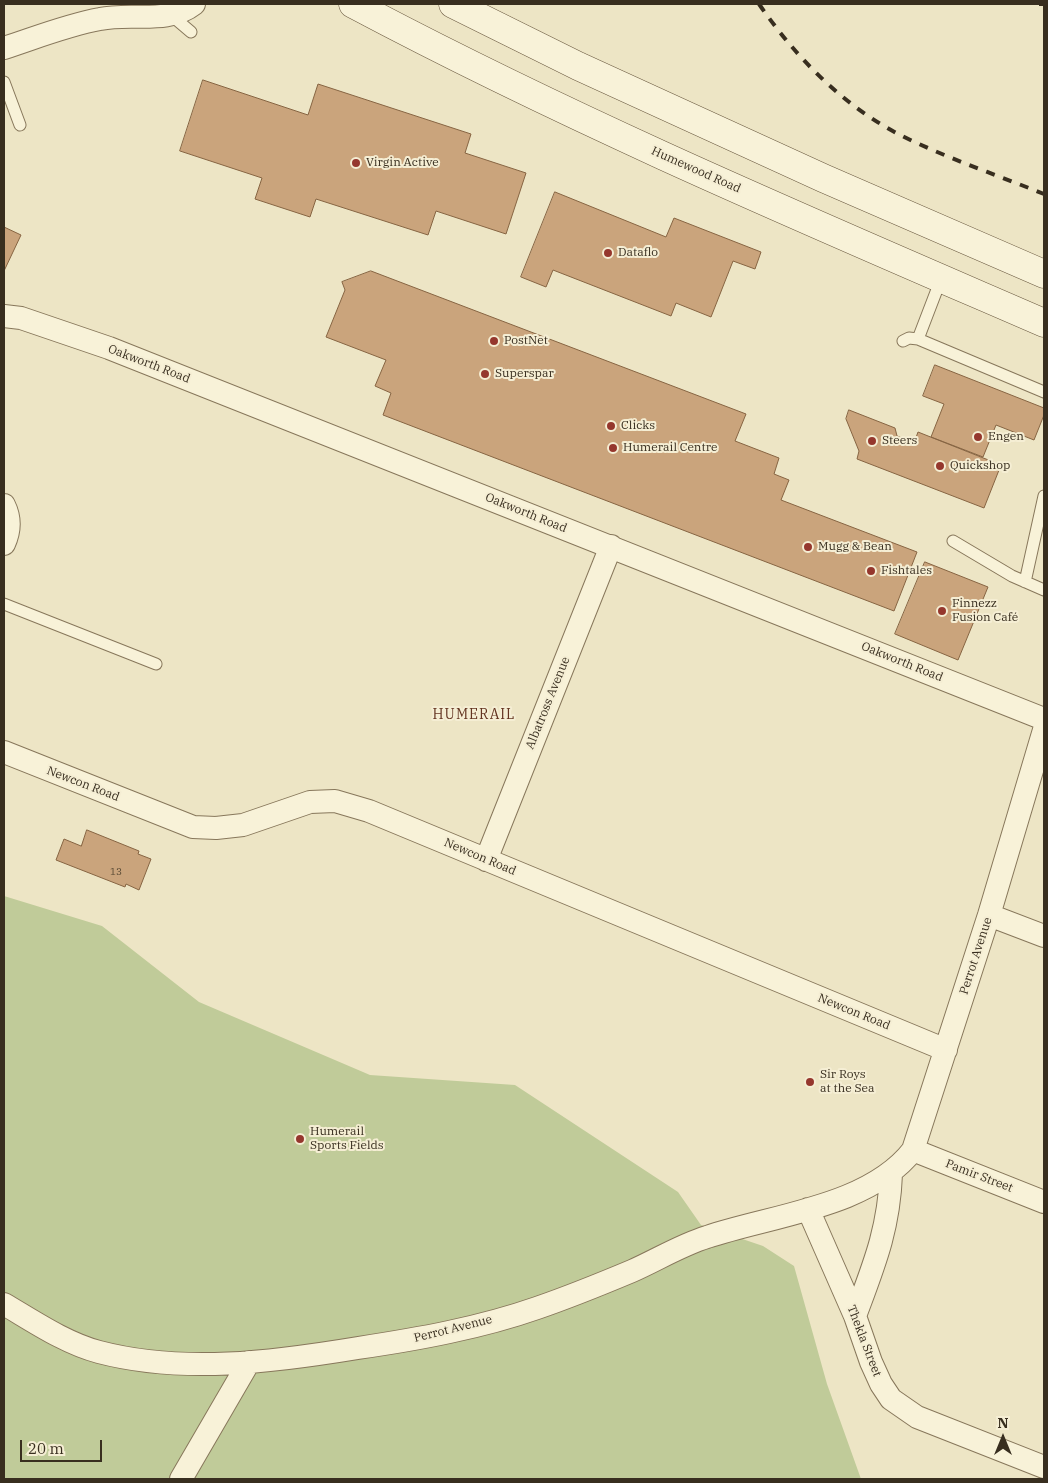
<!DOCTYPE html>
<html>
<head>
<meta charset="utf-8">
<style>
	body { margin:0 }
	#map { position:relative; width:1048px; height:1483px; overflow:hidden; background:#ede5c5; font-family:"IBM Plex Serif",serif }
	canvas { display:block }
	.frame { position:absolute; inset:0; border:5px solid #382e1f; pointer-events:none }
	.north { position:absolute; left:978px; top:1413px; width:50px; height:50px; -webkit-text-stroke:4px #f5eed4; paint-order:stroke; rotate:0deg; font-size:14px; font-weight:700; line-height:20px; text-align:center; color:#382e1f }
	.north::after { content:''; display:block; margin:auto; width:18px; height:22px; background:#382e1f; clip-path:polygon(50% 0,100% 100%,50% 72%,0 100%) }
	.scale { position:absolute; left:20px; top:1440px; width:82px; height:22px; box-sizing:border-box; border:2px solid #382e1f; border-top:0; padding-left:6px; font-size:15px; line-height:18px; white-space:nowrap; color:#382e1f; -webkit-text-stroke:4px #f5eed4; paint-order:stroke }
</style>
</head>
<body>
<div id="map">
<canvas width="1048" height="1483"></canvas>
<div class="frame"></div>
<div class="north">N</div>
<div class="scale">20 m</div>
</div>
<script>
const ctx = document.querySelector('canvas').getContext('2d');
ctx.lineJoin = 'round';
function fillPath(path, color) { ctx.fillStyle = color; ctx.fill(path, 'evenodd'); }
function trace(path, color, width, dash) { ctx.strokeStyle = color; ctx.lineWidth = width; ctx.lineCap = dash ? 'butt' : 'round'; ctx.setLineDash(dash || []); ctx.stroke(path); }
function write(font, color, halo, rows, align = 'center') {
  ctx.font = font + ' "IBM Plex Serif",serif'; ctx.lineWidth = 4; ctx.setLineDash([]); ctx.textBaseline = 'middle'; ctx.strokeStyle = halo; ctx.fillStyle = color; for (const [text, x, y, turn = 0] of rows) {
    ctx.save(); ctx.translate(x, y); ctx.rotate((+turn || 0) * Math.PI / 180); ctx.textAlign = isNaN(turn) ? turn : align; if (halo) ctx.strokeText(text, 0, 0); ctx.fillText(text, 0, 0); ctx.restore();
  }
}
const green = new Path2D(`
	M4,896L102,926L199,1002L370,1075L515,1085L678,1192L701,1225L763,1246L794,1266L827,1384L861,1479H4Z`);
const building = new Path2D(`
	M203,80L308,115L318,84L471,134L465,153L526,173L506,234L436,211L428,235L316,199L310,217L255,199L262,178L180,151Z
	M555,192L666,237L674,218L761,252L755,269L733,261L711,317L676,303L671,316L553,270L546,287L521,277Z
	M4,227L21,235L4,271Z
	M371,271L746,414L735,441L779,458L774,474L789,480L781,500L917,552L894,611L383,415L391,393L375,386L386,360L326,337L345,290L342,282Z
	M935,365L1044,408V415L1034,440L996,425L983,457L931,437L944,404L923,396Z
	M849,410L895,428L897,436L914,443L918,432L1001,465L984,508L857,459L859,451L846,419Z
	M925,562L988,587L958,660L895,634Z
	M87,830L139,851L138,854L151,859L139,890L126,884L125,887L56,860L64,839L81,846Z`);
const lane = new Path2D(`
	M171,15L191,32
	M4,82L20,125
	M941,279L918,339L1044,392
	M903,341L909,338L918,339
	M953,541L1012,576L1044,590
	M1025,582L1044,496
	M4,604L156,664`);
const street = new Path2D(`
	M4,48C35,38 67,25 100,19C132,12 167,25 194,4
	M4,316L21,318L109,348L1044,719
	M4,505C10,517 10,531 4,544
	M4,752L193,827L216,828L243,825L310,802L335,801L369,811L946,1050
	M486,860L611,546
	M989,915L1044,936
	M913,1150L1044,1202
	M808,1209L855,1316L871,1362L881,1384L891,1399L917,1417L1044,1467
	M4,1304C33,1321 65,1343 99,1352C183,1374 273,1362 358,1348C418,1339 480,1328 537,1308C569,1297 601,1284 632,1271C657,1260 681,1245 707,1237C772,1215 869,1207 913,1150L989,915L1044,730
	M855,1316C874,1265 889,1229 891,1174
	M181,1479L249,1362`);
const secondary = new Path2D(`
	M353,4C577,123 811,222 1044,323
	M453,4L578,66L823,178L1044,274`);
const rail = new Path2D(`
	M759,4C799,62 851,114 917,143C958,162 1002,177 1044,194
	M1039,4H1044`);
const markers = [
	[356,163,5,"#95372d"],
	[608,253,5,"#95372d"],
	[494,341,5,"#95372d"],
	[485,374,5,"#95372d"],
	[611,426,5,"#95372d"],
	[978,437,5,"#95372d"],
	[872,441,5,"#95372d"],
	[613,448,5,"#95372d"],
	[940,466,5,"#95372d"],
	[808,547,5,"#95372d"],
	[871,571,5,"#95372d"],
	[942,611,5,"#95372d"],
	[810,1082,5,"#95372d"],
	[300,1139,5,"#95372d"]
];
const numberNames = [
	["13",116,872]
];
const poiNames = [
	["Virgin Active",366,163],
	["Dataflo",618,253],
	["PostNet",504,341],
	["Superspar",495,374],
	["Clicks",621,426],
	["Engen",988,437],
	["Steers",882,441],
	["Humerail Centre",623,448],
	["Quickshop",950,466],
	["Mugg & Bean",818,547],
	["Fishtales",881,571],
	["Finnezz",952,604],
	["Fusion Café",952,618],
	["Sir Roys",820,1075],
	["at the Sea",820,1089],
	["Humerail",310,1132],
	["Sports Fields",310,1146]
];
const streetNames = [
	["Humewood Road",696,170,24],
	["Oakworth Road",149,364,21],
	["Oakworth Road",526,513,22],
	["Oakworth Road",902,662,22],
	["Albatross Avenue",548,703,-68],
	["Newcon Road",83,784,21],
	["Newcon Road",480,857,23],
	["Perrot Avenue",976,956,-72],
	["Newcon Road",854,1012,22],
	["Pamir Street",979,1176,21],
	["Perrot Avenue",453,1329,-14],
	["Thekla Street",864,1341,69]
];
const neighbourhoodNames = [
	["HUMERAIL",474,715]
];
fillPath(green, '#c0cb99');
fillPath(building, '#caa47c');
trace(building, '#866442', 1);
trace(lane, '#87775b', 13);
trace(street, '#87775b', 24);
trace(secondary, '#69583f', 29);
trace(lane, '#f8f2d8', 11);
trace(street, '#f8f2d8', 22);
trace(secondary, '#f8f2d8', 28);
trace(rail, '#382e1f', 4, [9, 9]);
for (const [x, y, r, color] of markers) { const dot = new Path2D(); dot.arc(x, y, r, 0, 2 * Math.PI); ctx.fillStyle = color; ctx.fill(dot); trace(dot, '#f5eed4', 2); }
write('10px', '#5c4c36', null, numberNames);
write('12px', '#382e1f', '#f5eed4', poiNames, 'left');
write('12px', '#382e1f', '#f5eed4', streetNames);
ctx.letterSpacing = '1px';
write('14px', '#633420', '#f5eed4', neighbourhoodNames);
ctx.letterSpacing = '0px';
</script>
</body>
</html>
